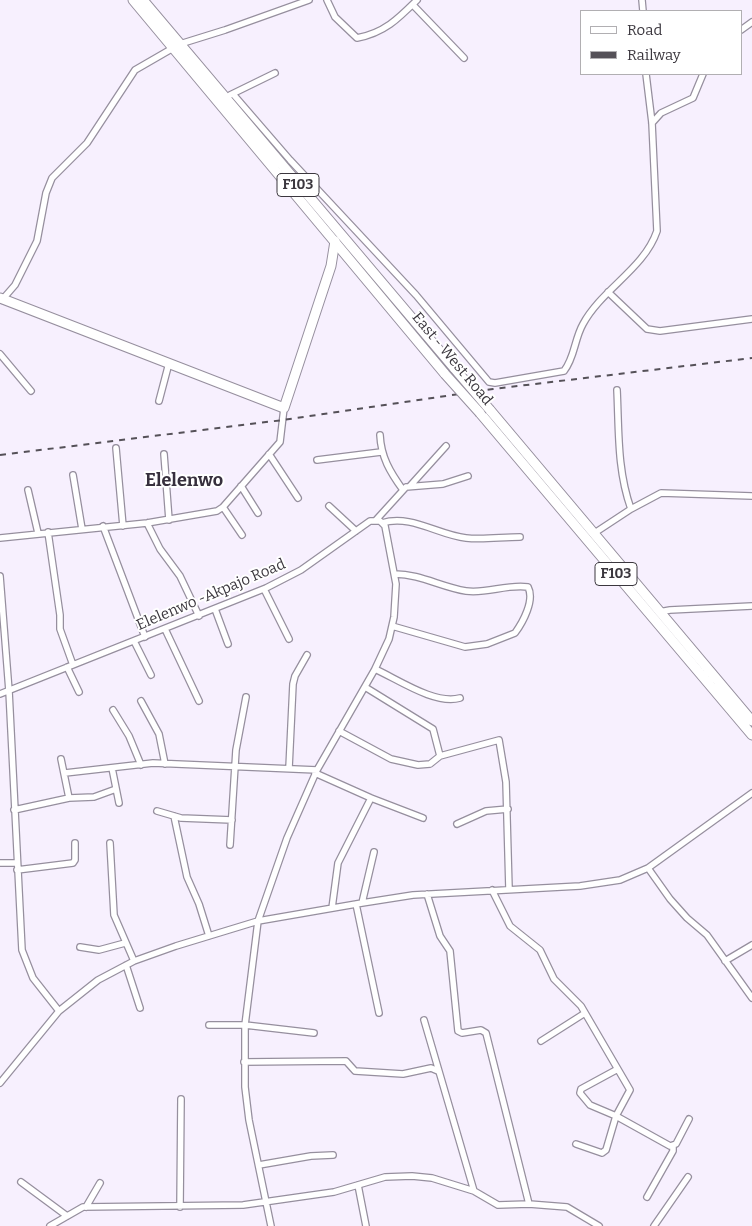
<!DOCTYPE html>
<html>
<head>
<meta charset="utf-8">
<style>
	body { margin:0 }
	#map { position:relative; width:752px; height:1226px; overflow:hidden; background:#f7f0fe; font-family:Bitter,serif }
	canvas { display:block }
	.legend { position:absolute; left:580px; top:10px; width:162px; height:65px; box-sizing:border-box; background:#fff; border:1px solid #b1afb2; margin:0; padding:6px 9px; list-style:none; font-size:15px; color:#3b373e }
	.legend li { display:flex; align-items:center; gap:10px; height:25px }
	.legend b { width:25px; border:1px solid #b1afb2 }
</style>
</head>
<body>
<div id="map">
<canvas width="752" height="1226"></canvas>
<ul class="legend">
<li><b style="height:6px;background:#fff"></b>Road</li>
<li><b style="height:6px;background:#555158"></b>Railway</li>
</ul>
</div>
<script>
const ctx = document.querySelector('canvas').getContext('2d');
ctx.lineJoin = 'round';
function trace(path, color, width, dash) { ctx.strokeStyle = color; ctx.lineWidth = width; ctx.lineCap = dash ? 'butt' : 'round'; ctx.setLineDash(dash || []); ctx.stroke(path); }
function write(font, color, halo, rows, align = 'center') {
  ctx.font = font + ' Bitter,serif'; ctx.lineWidth = 4; ctx.setLineDash([]); ctx.textBaseline = 'middle'; ctx.strokeStyle = halo; ctx.fillStyle = color; for (const [text, x, y, turn = 0] of rows) {
    ctx.save(); ctx.translate(x, y); ctx.rotate((+turn || 0) * Math.PI / 180); ctx.textAlign = isNaN(turn) ? turn : align; if (halo) ctx.strokeText(text, 0, 0); ctx.fillText(text, 0, 0); ctx.restore();
  }
}
const street = new Path2D(`
	M327,0L335,17L357,38C384,33 398,19 417,0
	M642,0L643,11
	M413,5L464,58
	M741,30L752,22
	M233,94L290,160L416,295L489,382L495,383L564,371C575,357 574,340 583,324C602,289 644,269 657,231L652,123L646,74
	M230,95L275,73
	M652,123L661,113L693,98L703,74
	M608,292L647,329L660,331L752,319
	M2,300L15,285L37,241L46,193L52,178L87,143L135,70L180,44L225,30L309,0
	M0,354L31,391
	M617,390C619,430 617,470 631,509
	M159,401L169,363
	M380,435C381,457 390,472 403,490
	M116,448L123,526
	M164,454L169,520
	M269,454L298,498
	M317,460L381,452
	M73,475L82,529
	M241,486L258,513
	M410,486L446,446
	M28,490L38,533
	M329,506L356,531
	M223,507L242,535
	M376,520L406,487L443,484L468,476
	M147,523L160,549L180,576L199,616
	M382,523C411,514 438,535 466,538C483,540 502,537 520,537
	M103,526L145,637
	M48,532L60,615V629L73,665
	M593,534L631,509L661,493L752,496
	M0,538L147,523L217,511L223,507L280,442L284,408
	M0,576L9,691L22,950L33,978L59,1011
	M264,589L289,639
	M215,609L228,644
	M659,612L670,610L752,606
	M392,626L465,647L487,644L515,633C523,622 535,600 528,587C506,584 487,594 466,591C441,587 420,574 395,574
	M165,629L199,701
	M134,641L151,675
	M67,667L79,692
	M375,669C399,680 435,705 460,698
	M365,687L433,729L440,756
	M0,694L266,588L301,570L370,521H380L385,526L396,584L394,617L389,639L375,669L317,770L287,838L258,921L245,1025V1087L249,1120L271,1226
	M141,701L159,734L165,764
	M113,710L129,736L141,765
	M339,731L391,759L418,765L430,764L440,756L499,740L506,782L509,889
	M61,759L69,798
	M112,768L119,803
	M289,768L293,684L295,676L307,655
	M65,773L153,763L317,770
	M315,773L371,798L423,818
	M14,810L69,798L94,797L116,789
	M157,811L181,818L232,820
	M174,816L187,877L199,904L209,936
	M457,824L486,811L508,809
	M110,843L114,915L134,961
	M230,845L236,750L246,697
	M0,863H17
	M648,868L670,899L687,918L707,935L752,998
	M17,870L73,863L75,860V843
	M492,890L510,926L540,950L554,979L581,1006L630,1090L616,1116L606,1150L602,1153L576,1144
	M427,894L440,936L450,951L458,1031L462,1033L481,1030L486,1033L529,1204
	M362,903L374,852
	M356,904L379,1013
	M332,908L338,863L371,798
	M80,947L99,950L125,943
	M725,961L752,945
	M126,965L140,1008
	M424,1020L474,1191
	M209,1025H245L314,1033
	M541,1041L585,1013
	M244,1062L346,1061L355,1071L403,1074L431,1068L438,1071
	M616,1070L581,1089L580,1093L590,1105L616,1116L670,1146L676,1144L689,1119
	M0,1083L59,1011L98,980L134,961L176,946L258,921L362,903L413,895L580,886L620,880L648,868L752,793
	M259,1165L311,1156L333,1155
	M21,1182L67,1216
	M358,1185L366,1226
	M647,1197L673,1151V1146
	M86,1207L100,1183
	M180,1207L181,1099
	M50,1226L83,1207L243,1205L334,1192L385,1177L412,1176L432,1178L474,1191L498,1205L529,1204L567,1207L599,1226
	M654,1226L688,1177`);
const secondary = new Path2D(`
	M0,298L284,408L331,266L335,241`);
const primary = new Path2D(`
	M133,0L445,374
	M143,0L455,369
	M490,410L752,721
	M480,413L752,735`);
const rail = new Path2D(`
	M0,455L283,420L493,389L752,358`);
const primaryBridge = new Path2D(`
	M455,369L490,410
	M445,374L480,413`);
const shields = [
	[298,185,42],
	[616,574,42]
];
const shieldNames = [
	["F103",298,185],
	["F103",616,574]
];
const streetNames = [
	["East - West Road",452,359,50],
	["Elelenwo -Akpajo Road",211,595,-23]
];
const quarterNames = [
	["Elelenwo",184,481]
];
trace(street, '#968f9e', 8);
trace(secondary, '#968f9e', 11);
trace(primary, '#968f9e', 11);
trace(street, '#fff', 5.5);
trace(secondary, '#fff', 9);
trace(primary, '#fff', 9);
trace(rail, '#555158', 2, [6, 6]);
trace(primaryBridge, '#968f9e', 11, []);
trace(primaryBridge, '#fff', 9);
for (const [x, y, w] of shields) { const box = new Path2D(); box.roundRect(x - w / 2, y - 11.5, w, 23, 4); ctx.fillStyle = '#fff'; ctx.fill(box); trace(box, '#3b373e', 1); }
write('bold 14px', '#3b373e', null, shieldNames);
write('15px', '#3b373e', '#fff', streetNames);
write('bold 18px', '#37303d', '#fff', quarterNames);
</script>
</body>
</html>
